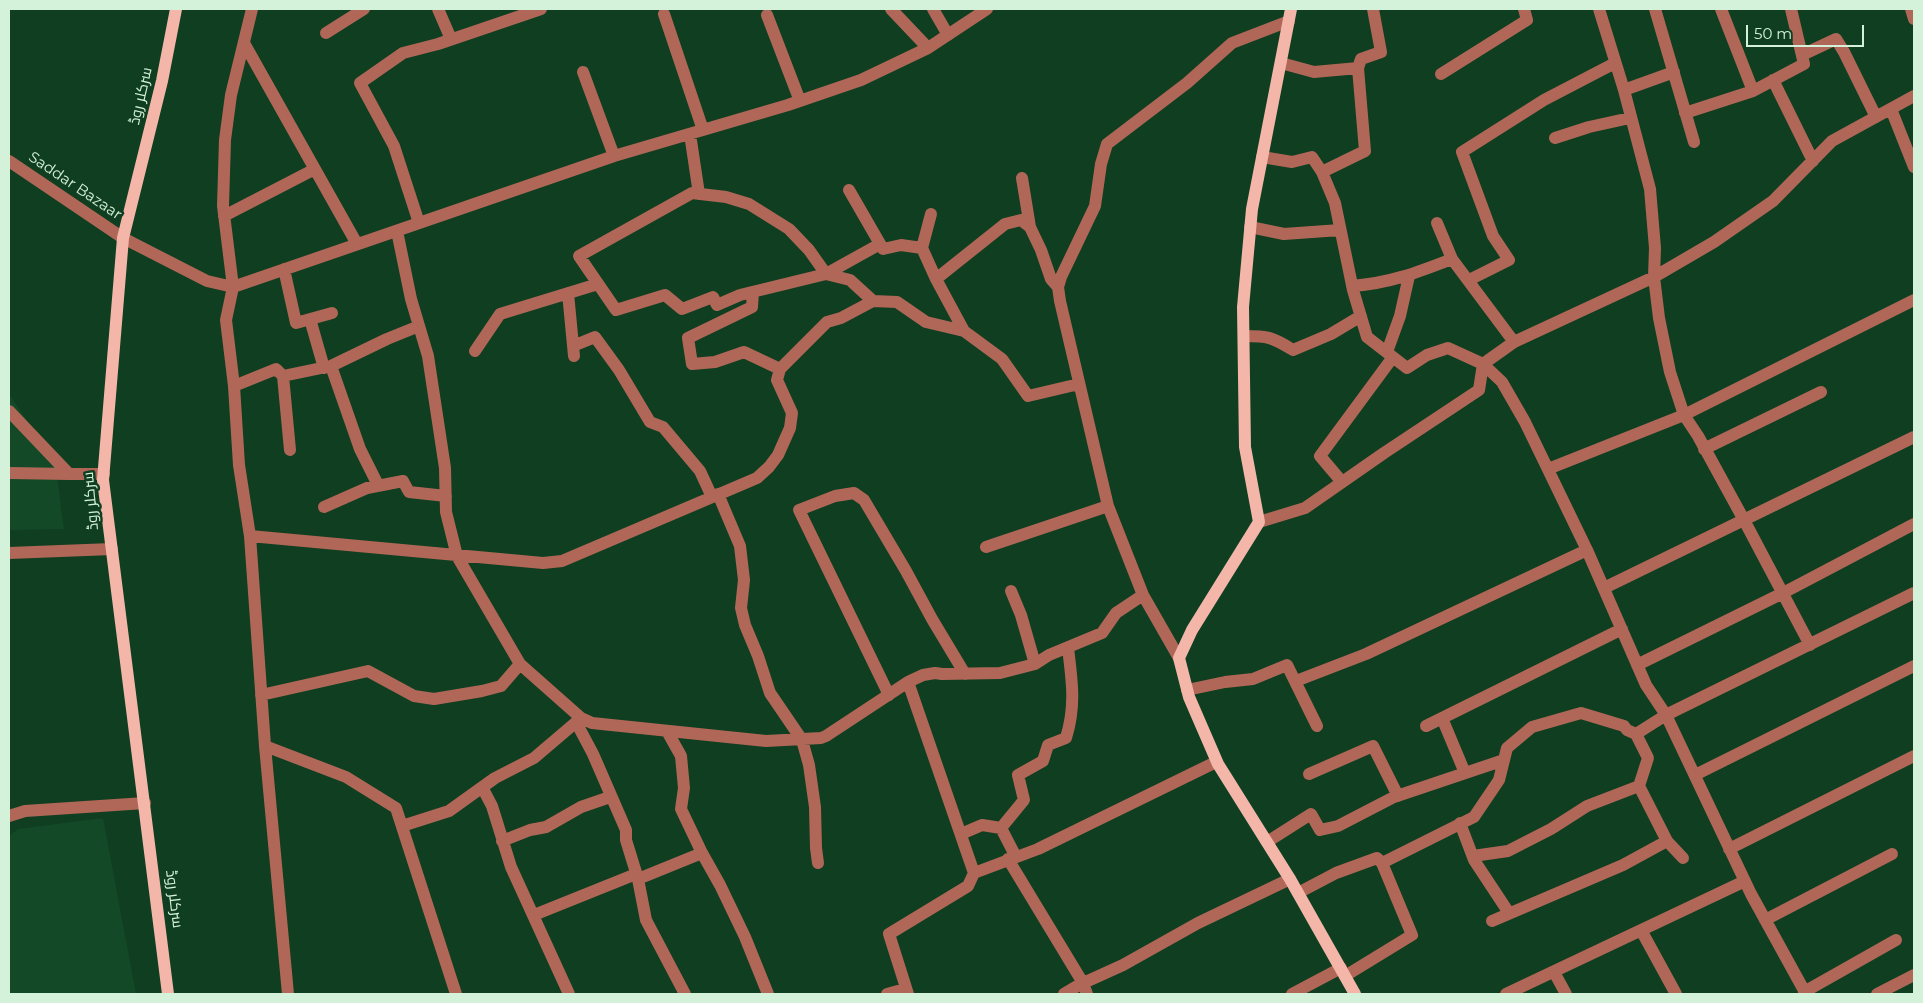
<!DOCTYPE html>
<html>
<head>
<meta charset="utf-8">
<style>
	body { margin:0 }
	#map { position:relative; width:1923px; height:1003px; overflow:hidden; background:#103e20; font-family:Montserrat,sans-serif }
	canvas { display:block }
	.frame { position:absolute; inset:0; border:10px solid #d4f2da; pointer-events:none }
	.scale { position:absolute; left:1746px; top:25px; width:118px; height:22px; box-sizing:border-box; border:2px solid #d4f2da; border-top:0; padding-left:6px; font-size:15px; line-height:18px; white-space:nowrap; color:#d4f2da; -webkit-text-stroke:4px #103e20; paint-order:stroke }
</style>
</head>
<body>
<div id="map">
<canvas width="1923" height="1003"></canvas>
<div class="frame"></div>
<div class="scale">50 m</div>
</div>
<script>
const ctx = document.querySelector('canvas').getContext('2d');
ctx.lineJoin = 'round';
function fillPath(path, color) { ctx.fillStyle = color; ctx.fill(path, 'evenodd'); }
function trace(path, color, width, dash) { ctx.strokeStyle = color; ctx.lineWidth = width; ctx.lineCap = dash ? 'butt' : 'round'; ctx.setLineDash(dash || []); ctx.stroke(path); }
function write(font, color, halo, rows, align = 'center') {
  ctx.font = font + ' Montserrat,Cairo,sans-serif'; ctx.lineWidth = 5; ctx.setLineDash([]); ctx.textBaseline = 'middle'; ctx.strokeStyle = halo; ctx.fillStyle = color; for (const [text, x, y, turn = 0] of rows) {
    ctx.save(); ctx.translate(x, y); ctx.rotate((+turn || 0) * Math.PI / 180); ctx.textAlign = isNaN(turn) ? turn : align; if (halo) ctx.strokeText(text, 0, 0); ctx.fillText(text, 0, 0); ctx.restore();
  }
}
const built = new Path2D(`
	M9,394L55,462L64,529L9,530Z
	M103,818L136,994H9V836L18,829Z`);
const minor = new Path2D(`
	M252,9L231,95L225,140L223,206L233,287L226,320L234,386L239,465L250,536L265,746L288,994
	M438,9L451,39
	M891,9L928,48
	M933,9L948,35
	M1599,9L1624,90L1650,189L1655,248L1654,277L1659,318L1670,372L1684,415L1698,436L1744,520L1810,645
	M1655,9L1694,142
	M1721,9L1753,91
	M1911,9L1914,19
	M664,14L703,130
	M767,15L800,101
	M326,33L364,9
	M244,43L357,244
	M1802,55L1836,39L1844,52L1876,117
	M1281,63L1314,72L1358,68L1361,59L1381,52L1373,9
	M583,72L614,156
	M1441,74L1527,20L1524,9
	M1773,80L1813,161
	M1624,90L1674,72
	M1891,109L1914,167
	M1685,113L1753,91L1804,64L1791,9
	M690,134L699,194
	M1555,138L1589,127L1630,118
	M9,161L123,238L207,281L233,287L614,156L788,105L861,80L928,48L987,9
	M1322,172L1365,151L1358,68
	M1022,178L1030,227L1041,250L1051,279L1058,287
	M849,190L883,249L901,245L922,248
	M931,214L922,248L936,279L964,331
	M224,216L315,169
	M419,223L394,146L360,83L403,53L438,44L541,9
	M1437,223L1452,259L1514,342
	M1250,227L1284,234L1340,230
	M397,231L411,299L428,356L445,468L446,512L457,556L520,664L581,718L592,723L766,741L821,738L826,736L908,682L923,675L935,673L942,674L1000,673L1035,664L1049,655L1102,633L1116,613L1143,595
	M880,244L826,274L740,295L717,305L713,297L682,309L665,295L616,310L579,256L692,193L726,197L749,204L789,229L809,250L826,274L850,280L873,301L897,302L926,322L964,331L1002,359L1028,396L1079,384
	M284,269L296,323L332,313
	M936,279L1005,224L1021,220L1030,227
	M1469,280L1509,260L1493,236L1462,152L1544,100L1615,63
	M1352,286C1390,283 1416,273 1452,259
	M753,292L752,307L688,338L692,364L715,362L744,352L780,369L827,322L841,318L873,301
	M568,293L574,356
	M310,319L324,368
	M1244,336C1268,336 1272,337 1293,350L1331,334L1361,316
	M573,346L595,337L619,370L650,422L663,427L700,471L712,497
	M475,351L500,314L598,284
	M1387,352L1400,316L1409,276
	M331,366L360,449L378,485
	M283,376L290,450
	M234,386L276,369L283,376L331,366L387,339L419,326
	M9,411L69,474H104
	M1704,449L1821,392
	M1548,469L1684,415L1914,300
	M9,473L69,474
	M1342,482L1320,456L1393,357
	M718,494L740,546L744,580L741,608L745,625L758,656L770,693L802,740L809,765L815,807L816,848L818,863
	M324,507L367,488L403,481L409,492L446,496
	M1259,522L1305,508L1384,453L1479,390L1483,364L1448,348L1427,355L1407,368L1367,337L1353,290L1335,203L1322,172L1312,157L1292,162L1262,157
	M250,536L543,563L562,561L757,478L769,467L778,455L790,428L792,413L777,380L780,369
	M986,547L1108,506
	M9,553L112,549
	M1604,588L1914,437
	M1011,591L1021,615L1035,664
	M1179,658L1143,595L1108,506L1060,301L1058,287L1061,277L1095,206L1101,164L1107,144L1187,83L1232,43L1289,21
	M1637,665L1783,593L1914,524
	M1296,681L1366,654L1587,550
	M1187,690L1225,682L1253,679L1287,665L1317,726
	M261,695L368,671L414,696L434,699L482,691L501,686L520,664
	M889,695L799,510L835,496L854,493L864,500L906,571L932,619L965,674
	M1442,718L1465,773
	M576,722L593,754L626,830V840L638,879L646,920L685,994
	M1426,726L1622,629
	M667,731L681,756L684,788L681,809L702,853L720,885L745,937L768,994
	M265,746L346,777L396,808L456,994
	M1309,774L1373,746L1398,796
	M1695,775L1914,666
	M1639,786L1667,841L1683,858
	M482,787L492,806L511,867L569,994
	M9,816L25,811L145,803
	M1460,823L1474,860L1509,913
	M402,826L449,811L495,778L534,758L581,718
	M961,834L982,825L1001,828
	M502,841L530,830L546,827L581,807L610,797
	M1267,842L1311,814L1320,830L1338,826L1394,797L1504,760
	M1729,849L1914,756
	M1473,856L1508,851L1551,829L1587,806L1639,786L1648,758L1636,734
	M1016,857L1001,828L1024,800L1018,775L1043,761L1048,745L1066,738C1076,706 1072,681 1068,648
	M1008,859L1083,983L1087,994
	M974,873L1038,849L1216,762
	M638,879L702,853
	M1298,893L1336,873L1377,858L1382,863L1474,817L1499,780L1507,748L1532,727L1581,713L1624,726L1627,730L1636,734L1666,715L1914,593
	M534,915L636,874
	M1765,920L1892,854
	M1492,921L1623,865L1667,841
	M1641,930L1676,994
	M1554,972L1566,994
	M1345,976L1412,935L1382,863
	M1804,992L1896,940
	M887,994L905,989
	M908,994L889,934L968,886L974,873L908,682
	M1064,994L1079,985L1123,965L1198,923L1290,879
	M1292,994L1341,968
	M1506,994L1745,881
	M1806,994L1751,894L1666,715L1646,685L1587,550L1525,422L1502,382L1483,364L1514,342L1654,277L1714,242L1773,201L1832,141L1914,96
	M1877,994L1914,975`);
const major = new Path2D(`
	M1291,9L1252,209L1243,307L1245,447L1259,522L1192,630L1179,658L1189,697L1218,764L1290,879L1355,994
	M168,994L103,480L123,238L162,81L176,9`);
const streetNames = [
	["سرکلر روڈ",141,96,-77],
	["Saddar Bazaar",75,186,34],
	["سرکلر روڈ",91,501,-95],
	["سرکلر روڈ",174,899,83]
];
fillPath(built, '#144927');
trace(minor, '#b16758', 12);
trace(major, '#f4b6a9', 12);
write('15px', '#d4f2da', '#103e20', streetNames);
</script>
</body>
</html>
